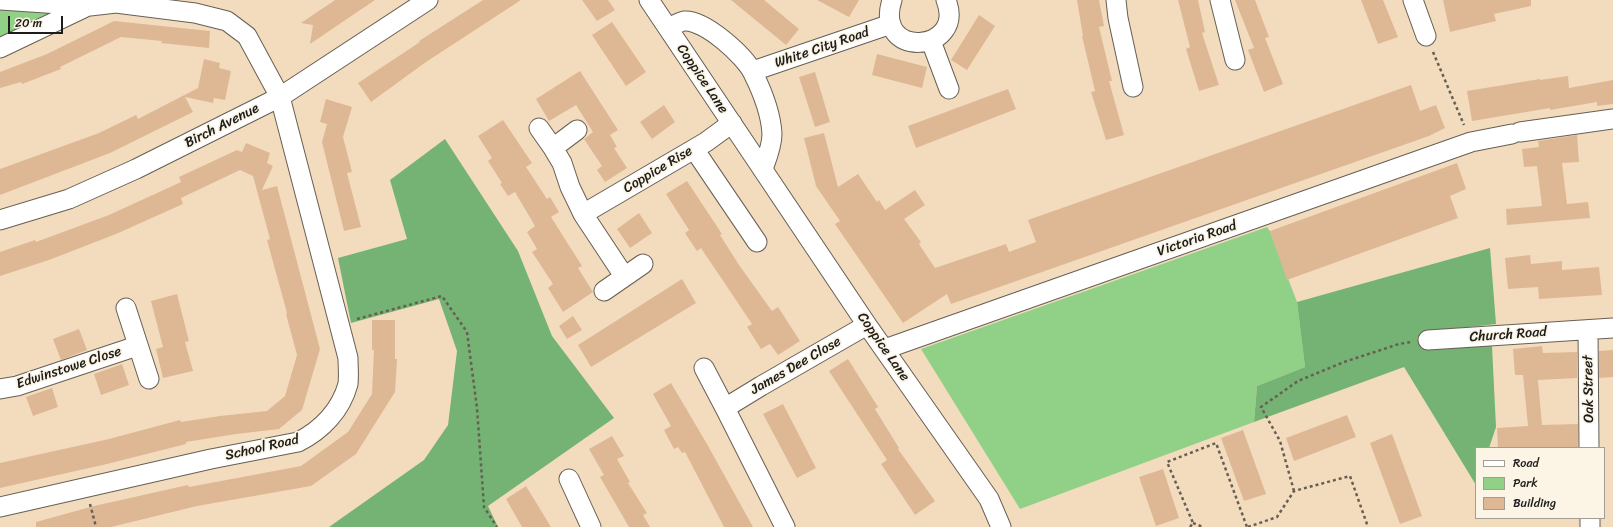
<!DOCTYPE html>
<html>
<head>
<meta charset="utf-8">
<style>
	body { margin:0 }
	#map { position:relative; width:1613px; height:527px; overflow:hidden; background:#f3dcbd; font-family:Sriracha,sans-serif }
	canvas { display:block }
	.legend { position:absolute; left:1475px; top:447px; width:130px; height:72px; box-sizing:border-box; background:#fcf5e5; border:1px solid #a29e95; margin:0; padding:5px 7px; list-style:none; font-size:12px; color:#1c1c1c }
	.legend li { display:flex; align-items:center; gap:8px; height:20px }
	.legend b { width:20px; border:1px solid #a29e95 }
	.scale { position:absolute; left:8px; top:16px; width:55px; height:18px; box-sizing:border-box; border:2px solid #1c1c1c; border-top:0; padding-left:5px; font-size:12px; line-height:14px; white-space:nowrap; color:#1c1c1c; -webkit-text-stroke:3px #fcf5e5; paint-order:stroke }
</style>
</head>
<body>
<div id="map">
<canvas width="1613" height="527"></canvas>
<ul class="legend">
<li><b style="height:5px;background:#fff"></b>Road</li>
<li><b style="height:11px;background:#91d187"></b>Park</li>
<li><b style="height:11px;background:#deb895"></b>Building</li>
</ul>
<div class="scale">20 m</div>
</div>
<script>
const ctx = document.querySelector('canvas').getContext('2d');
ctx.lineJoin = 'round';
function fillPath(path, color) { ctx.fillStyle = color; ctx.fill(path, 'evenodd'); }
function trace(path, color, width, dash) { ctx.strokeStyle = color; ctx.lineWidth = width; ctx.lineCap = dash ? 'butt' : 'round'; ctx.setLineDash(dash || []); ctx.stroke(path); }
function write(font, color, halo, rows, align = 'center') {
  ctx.font = font + ' Sriracha,sans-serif'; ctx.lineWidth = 3.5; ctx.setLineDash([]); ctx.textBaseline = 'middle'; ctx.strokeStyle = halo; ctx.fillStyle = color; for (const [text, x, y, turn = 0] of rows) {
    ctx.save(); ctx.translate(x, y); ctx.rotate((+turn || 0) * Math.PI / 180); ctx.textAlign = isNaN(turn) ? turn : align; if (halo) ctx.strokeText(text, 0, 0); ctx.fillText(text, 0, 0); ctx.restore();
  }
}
const green = new Path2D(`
	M0,4L60,9L0,43Z
	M1267,227L1270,231L1297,302L1305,367L1257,386L1254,422L1020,509L921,349Z`);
const forest = new Path2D(`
	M445,139L518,251L552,336L614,418L488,506L498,527H329L424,460L448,425L457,351L439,299L351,323L338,258L407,239L390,180Z
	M1490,248L1496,324L1433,331L1435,349L1492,346L1496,427L1489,448H1476V485L1404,367L1254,422L1257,386L1305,367L1297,302Z`);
const building = new Path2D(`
	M335,0H375L310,44L313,25L301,23Z
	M483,0H521L426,62L371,102L358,83L420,42L419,41Z
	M582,0H608L615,10L597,21Z
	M731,0H764L799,29L786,45Z
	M817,0H859L849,17Z
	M1077,0H1099L1104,26L1099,27L1112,81H1109L1124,135L1106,140L1091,92L1095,91L1082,36H1083Z
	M1178,0H1198L1205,32L1202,33L1219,85L1199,91L1186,49L1190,47Z
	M1235,0H1255L1269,37L1265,38L1283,84L1264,92L1248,50L1254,48Z
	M1361,0H1383L1398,37L1378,44Z
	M1443,0H1531V6L1494,14L1496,21L1450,32Z
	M979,15L995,26L967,70L951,60Z
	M114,21L210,31L209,48L161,43L162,41L121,37L60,67L61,69L22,84L21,82L0,88V72L47,54Z
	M612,22L646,72L626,86L592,35Z
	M877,54L927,67L922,88L872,75Z
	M204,59L220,63L219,68L231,71L225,100L214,98L213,103L185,97L193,112L110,153L0,195V169L99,133L136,115L138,119L198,88Z
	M580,71L618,130L610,135L617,147L614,148L627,168L605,182L597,170L602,166L584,139L593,132L576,105L549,121L536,99Z
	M815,72L830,122L815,127L799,77Z
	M1568,76L1569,88L1613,80V104L1597,106V102L1550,110V108L1472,121L1467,91L1540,79V80Z
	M1411,85L1420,111L1436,105L1445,128L1429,136L951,304L947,294L903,323L835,224L840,221L816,186L804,138L824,133L838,187L858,174L877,202L879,200L885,210L915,190L925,205L904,219L921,242L919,244L935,268L1006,244L1009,252L1036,242L1028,220Z
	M1008,89L1016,109L916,148L908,126Z
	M326,99L352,107L343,137L352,172L347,173L361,227L344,231L322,142L327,124L320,122Z
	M664,105L675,122L652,139L640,122Z
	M503,120L532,163L526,167L547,199L550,197L559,212L551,217L582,266L578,268L593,292L563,312L548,288L553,284L532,252L537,249L527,232L535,226L515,192L508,196L500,184L502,183L488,161L492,158L478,136Z
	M1577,135L1579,162L1562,163L1567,204L1588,202L1590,218L1507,225L1506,209L1542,206L1537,166L1524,167L1522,149L1539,147L1538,141Z
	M246,143L270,153L267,163L273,166L262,190L277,186L320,349L302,410L279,429L236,434L186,442V444L107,464L0,488V463L109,439L180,420L181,422L220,416L267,411L285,396L297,355L286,314L287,313L267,240L270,239L253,176L240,170L181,198L183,204L116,234L49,260L0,276V252L35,240L36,242L109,215L146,198L181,182L179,177L237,150L242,152Z
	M1457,163L1466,189L1450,196L1458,218L1287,280L1270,231Z
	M687,181L722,234L720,235L739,265L772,311L778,307L800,341L778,355L770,344L761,349L747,327L752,324L701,248L697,251L685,233L689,230L666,194Z
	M639,213L652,233L630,248L617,229Z
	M1530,255L1531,264L1562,261V270L1599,267L1602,295L1539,299L1538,287L1508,289L1505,258Z
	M682,279L696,303L591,367L578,345Z
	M177,294L189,341L185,342L193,371L163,378L156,349L163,347L151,301Z
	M573,316L582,330L567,339L559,326Z
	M372,320H395V359H397L395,392L356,454L311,486L197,506L111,527H36V522L94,506L188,485L189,487L301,466L348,432L372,394L374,350H372Z
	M79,329L87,350L61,360L53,339Z
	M1542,346L1543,353L1577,352V378L1538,380L1542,425L1578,424V448H1498L1497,428L1528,426L1523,375H1515L1513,349Z
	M1613,350V377L1599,378V351Z
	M848,359L878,407L875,409L899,448L898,449L935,501L915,515L881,464L887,460L829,371Z
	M122,364L129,385L101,395L94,374Z
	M671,383L707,444L753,527H724L685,452L682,453L678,447L674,449L664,430L671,426L653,394Z
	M52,388L58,407L33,416L26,397Z
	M783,404L816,468L797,478L763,414Z
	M1347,415L1356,437L1294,461L1286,438Z
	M1243,430L1266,494L1244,501L1221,438Z
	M1392,434L1422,516L1400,524L1370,443Z
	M612,436L624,456L617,459L630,482L628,483L647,513L643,515L650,527H629L600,477L604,475L589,449Z
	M1163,469L1179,518L1156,526L1139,477Z
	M526,486L551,527H522L506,499Z`);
const path = new Path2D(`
	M1433,52L1464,125
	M357,319L442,296L467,332L477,408L484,507L497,527
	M1294,491L1280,441L1261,407L1298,381L1344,362L1399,344L1411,342
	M90,504L96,527
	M1193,523L1203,527
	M1190,527L1193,523L1167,462L1216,443L1247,527
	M1248,527L1277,517L1294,491L1350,476L1368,527`);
const minor = new Path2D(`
	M0,0L90,6L116,3L195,13L227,21L247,36L280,97L348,358C348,366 349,375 348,384C341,410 322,430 298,442L211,459L0,507
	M649,0L867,325L989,499L1001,527
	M892,0C873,60 967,53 946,0
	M1116,0L1118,18L1133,87
	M1220,0L1235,60
	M1413,0L1426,36
	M668,28C673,26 679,22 684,21C704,19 745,56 753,73C762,91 771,113 772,134C772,146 767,158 763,169
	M931,41L949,89
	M0,48L88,6
	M753,71L891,24
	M539,128L553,148L562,163L570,187L583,214L624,276
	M1520,132L1613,119
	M553,148L577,130
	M694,149L757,242
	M583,214L706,142L732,123
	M0,220L69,199L136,169L280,97L428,0
	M604,291L643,264
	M126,308L149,379
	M1588,330L1589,448
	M1428,340L1613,328
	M885,349L1471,142L1512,134
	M704,368L725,408
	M0,389L17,386L137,346
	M569,479L591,527
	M1590,518V527
	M785,527L725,408L761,386L867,325`);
const streetNames = [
	["White City Road",822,48,-19],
	["Coppice Lane",702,79,56],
	["Birch Avenue",222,126,-27],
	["Coppice Rise",658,170,-31],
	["Victoria Road",1197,239,-19],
	["Church Road",1508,335,-4],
	["Coppice Lane",883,347,55],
	["James Dee Close",796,366,-30],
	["Edwinstowe Close",69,368,-18],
	["Oak Street",1589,389,-91],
	["School Road",262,448,-13]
];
fillPath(green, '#91d187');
fillPath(forest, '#74b374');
fillPath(building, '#deb895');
trace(minor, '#675f54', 21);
trace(path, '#675f54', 2.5, [3, 3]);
trace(minor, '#fff', 19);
write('14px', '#1c1c1c', '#fcf5e5', streetNames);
</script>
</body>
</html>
